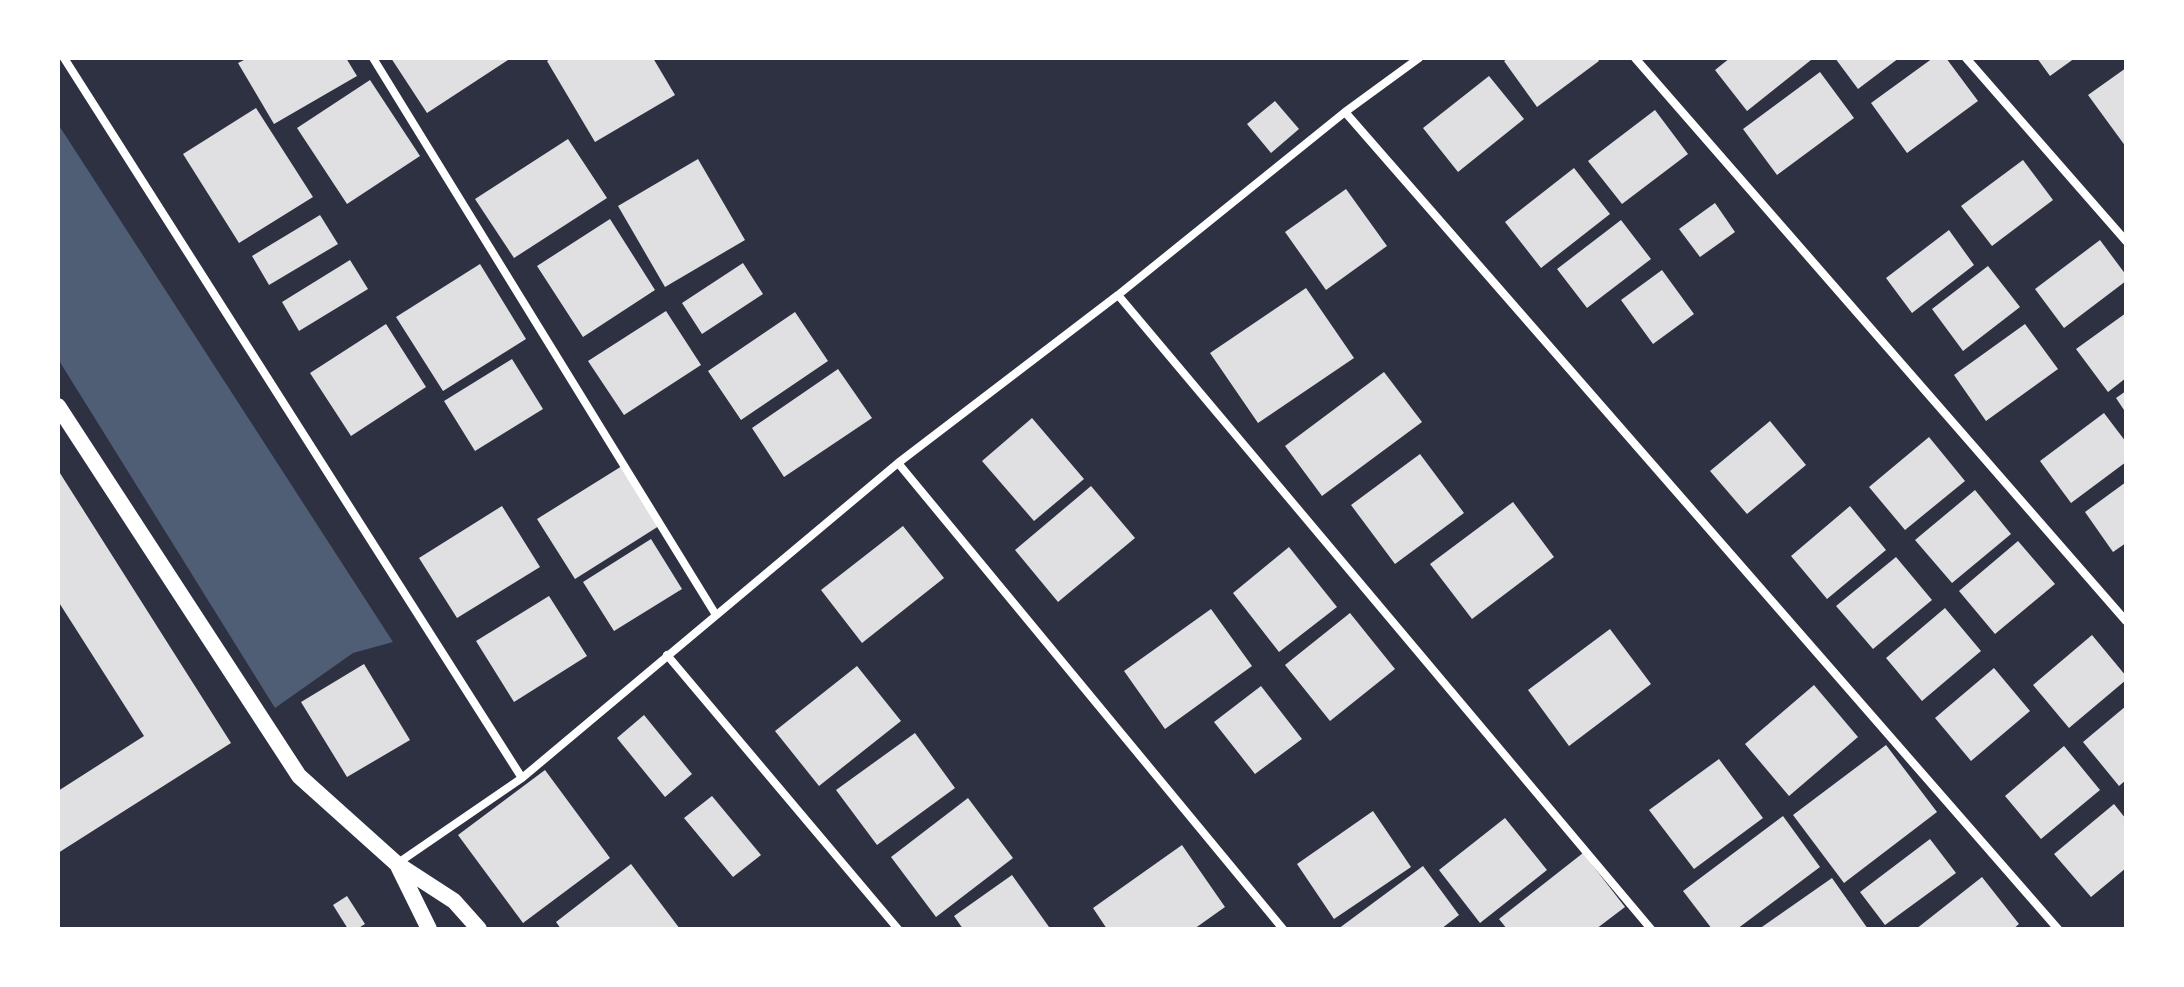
<!DOCTYPE html>
<html>
<head>
<meta charset="utf-8">
<style>
	body { margin:0 }
	#map { position:relative; width:2184px; height:987px; overflow:hidden; background:#2d3142; font-family:"Noto Sans",sans-serif }
	canvas { display:block }
	.frame { position:absolute; inset:0; border:60px solid #fff; pointer-events:none }
</style>
</head>
<body>
<div id="map">
<canvas width="2184" height="987"></canvas>
<div class="frame"></div>
</div>
<script>
const ctx = document.querySelector('canvas').getContext('2d');
ctx.lineJoin = 'round';
function fillPath(path, color) { ctx.fillStyle = color; ctx.fill(path, 'evenodd'); }
function trace(path, color, width, dash) { ctx.strokeStyle = color; ctx.lineWidth = width; ctx.lineCap = dash ? 'butt' : 'round'; ctx.setLineDash(dash || []); ctx.stroke(path); }
const water = new Path2D(`
	M58,124L393,642L353,653L275,708L58,359Z`);
const building = new Path2D(`
	M248,58H346L357,76L274,124L238,63Z
	M391,58H507L508,60L427,113Z
	M552,58H653L675,95L595,142L547,61Z
	M1509,58H1597L1599,61L1537,107L1504,61Z
	M1730,58H1809L1811,60L1747,111L1715,70Z
	M1835,58H1899L1858,89Z
	M1933,58H1946L1978,101L1907,153L1871,103Z
	M2037,58H2075L2050,76Z
	M2126,68V147L2088,95Z
	M1820,72L1854,118L1777,175L1743,129Z
	M1489,76L1524,119L1458,172L1423,128Z
	M370,80L420,156L347,204L297,128Z
	M1275,101L1299,129L1271,153L1247,124Z
	M256,108L313,197L239,243L183,154Z
	M1655,110L1688,154L1622,204L1588,161Z
	M568,139L607,198L514,258L475,199Z
	M698,159L745,240L665,287L618,206Z
	M2023,160L2053,200L1992,246L1961,206Z
	M1574,168L1610,214L1541,268L1505,222Z
	M1346,189L1387,246L1326,290L1285,232Z
	M1715,203L1735,232L1700,257L1679,229Z
	M320,215L338,244L269,285L252,256Z
	M610,219L655,290L583,337L537,266Z
	M1621,220L1651,259L1587,308L1557,269Z
	M1949,230L1974,265L1912,313L1886,278Z
	M2100,240L2126,275V281L2064,328L2035,289Z
	M350,260L368,289L299,331L282,302Z
	M743,263L763,294L702,334L682,303Z
	M480,264L526,339L443,391L396,317Z
	M1988,266L2020,307L1963,351L1932,309Z
	M1662,270L1694,314L1653,344L1621,300Z
	M1306,288L1354,358L1258,423L1210,353Z
	M666,311L701,365L624,415L588,361Z
	M795,312L828,361L741,420L708,371Z
	M2126,313V378L2108,392L2076,349Z
	M386,324L426,387L351,436L310,373Z
	M2025,324L2058,369L1986,421L1954,375Z
	M512,359L543,409L475,451L444,401Z
	M838,369L872,418L784,477L752,428Z
	M1384,372L1422,422L1322,496L1285,446Z
	M2126,391V413L2116,398Z
	M2104,413L2126,442V462L2071,503L2040,461Z
	M1032,418L1084,479L1034,521L982,461Z
	M1770,421L1806,465L1747,514L1710,471Z
	M1929,437L1965,481L1905,530L1869,487Z
	M1420,454L1464,513L1395,564L1351,505Z
	M622,466L659,526L575,579L537,519Z
	M58,470L231,743L58,853V791L144,736L58,601Z
	M2126,482V543L2113,552L2085,512Z
	M1091,486L1135,538L1058,602L1015,550Z
	M1975,490L2011,534L1952,583L1915,540Z
	M1513,502L1554,557L1472,619L1430,564Z
	M502,506L540,567L457,618L419,558Z
	M1850,506L1886,550L1827,599L1791,556Z
	M903,526L944,578L862,643L821,590Z
	M651,539L682,589L614,631L583,582Z
	M2018,541L2055,584L1995,634L1959,591Z
	M1289,547L1337,607L1279,652L1233,593Z
	M1896,557L1932,600L1873,649L1836,606Z
	M549,596L587,656L514,702L476,641Z
	M1945,608L1981,651L1922,701L1886,658Z
	M1211,609L1252,666L1165,729L1124,671Z
	M1350,613L1395,669L1330,721L1285,665Z
	M1610,629L1651,684L1569,746L1528,690Z
	M2092,635L2126,676V680L2069,728L2033,685Z
	M364,664L410,740L347,777L301,702Z
	M857,666L901,721L819,786L775,731Z
	M1994,668L2030,711L1971,761L1935,718Z
	M1814,685L1858,737L1789,796L1745,744Z
	M1261,686L1302,739L1255,774L1214,722Z
	M2126,706V780L2119,786L2083,742Z
	M644,715L692,774L665,797L617,738Z
	M915,733L955,788L877,845L836,790Z
	M1886,745L1937,812L1844,883L1793,815Z
	M2064,746L2100,790L2041,839L2005,796Z
	M1719,759L1763,818L1694,869L1649,810Z
	M545,770L610,858L523,923L458,835Z
	M712,796L761,855L733,877L684,818Z
	M968,798L1013,858L936,917L891,857Z
	M2114,804L2126,819V868L2091,897L2054,854Z
	M1373,811L1411,867L1334,919L1297,864Z
	M1783,816L1820,867L1737,929H1712L1683,891Z
	M1505,818L1547,870L1480,923L1439,870Z
	M1930,839L1956,873L1885,925L1860,892Z
	M1182,845L1225,907L1194,929H1107L1093,908Z
	M1583,853L1625,907L1596,929H1507L1499,919Z
	M631,864L680,929H561L556,922Z
	M1423,866L1459,915L1441,929H1338Z
	M1012,875L1049,927L1047,929H963L954,916Z
	M1982,877L2019,924L2013,929H1916Z
	M1832,878L1868,929H1759Z
	M347,896L365,924L357,929H348L333,905Z`);
const minor = new Path2D(`
	M64,58L522,778
	M373,58L716,615
	M1635,58L2126,621
	M1966,58L2126,241
	M1345,112L2058,929
	M1118,295L1651,929
	M898,463L1283,929
	M667,655L898,929
	M398,863L522,778L898,463L1118,295L1345,112L1419,58`);
const secondary = new Path2D(`
	M58,406L299,776L397,864L454,901L479,929
	M398,866L429,929`);
fillPath(water, '#4f5d75');
fillPath(building, '#e0e0e3');
trace(minor, '#fff', 8);
trace(secondary, '#fff', 16);
</script>
</body>
</html>
